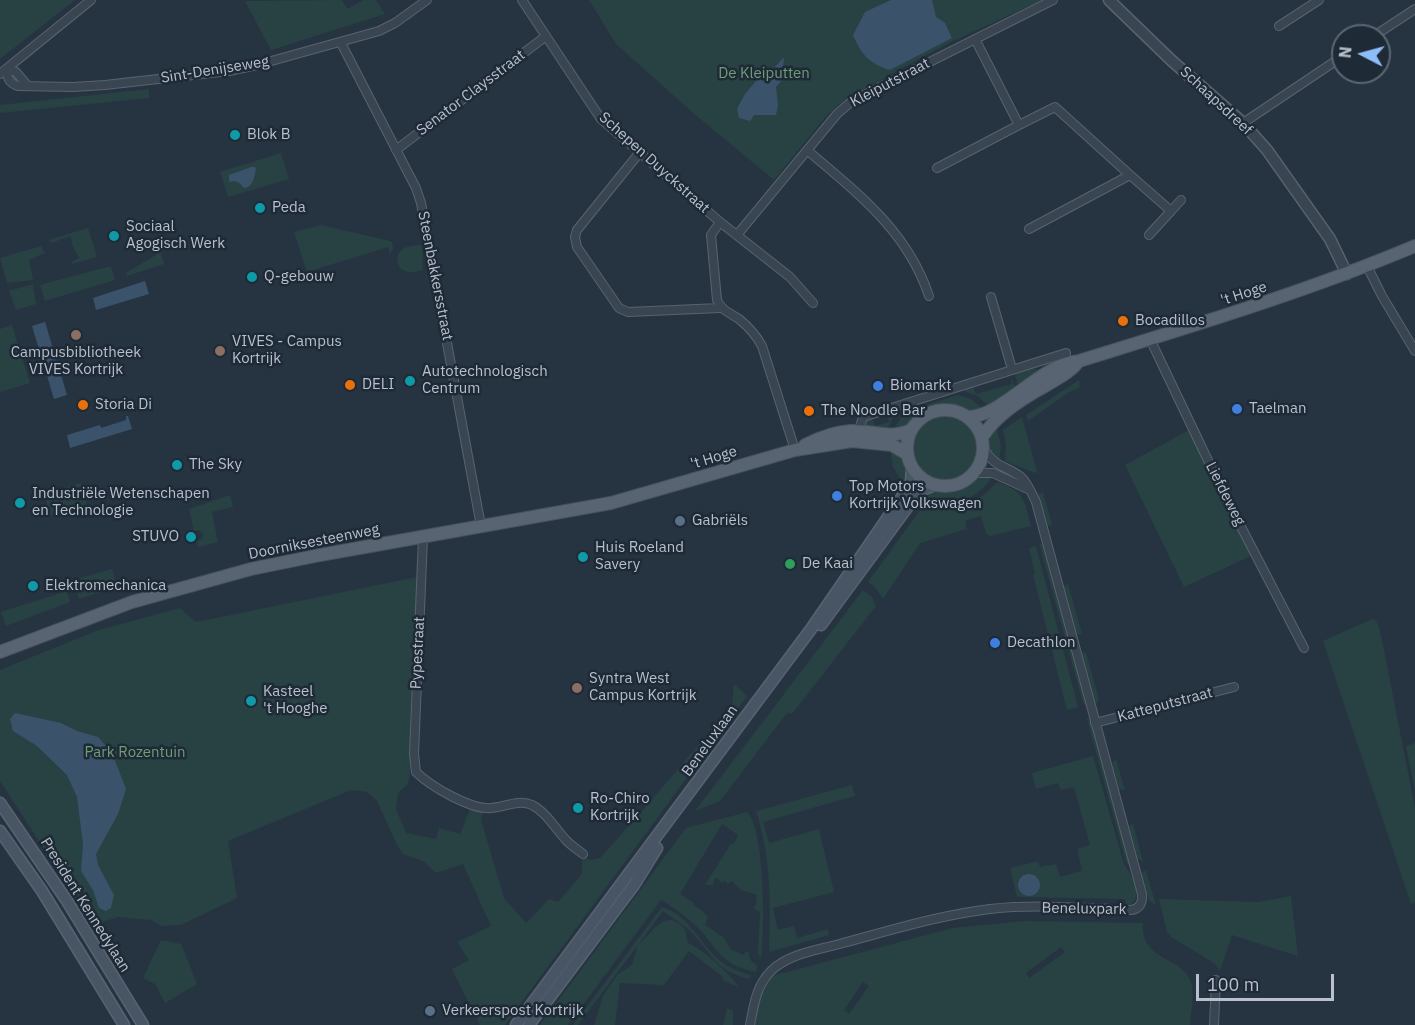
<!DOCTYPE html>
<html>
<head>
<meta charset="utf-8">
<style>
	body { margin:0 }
	#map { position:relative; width:1415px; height:1025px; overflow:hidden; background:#263442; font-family:"IBM Plex Sans",sans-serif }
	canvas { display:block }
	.north { position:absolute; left:1331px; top:24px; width:60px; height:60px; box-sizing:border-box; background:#1f2a37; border:2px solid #5c6673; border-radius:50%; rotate:276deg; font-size:16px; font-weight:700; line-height:24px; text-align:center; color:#b7c0cc }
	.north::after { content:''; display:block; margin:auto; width:21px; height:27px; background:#8ebefa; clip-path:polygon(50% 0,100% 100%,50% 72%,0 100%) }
	.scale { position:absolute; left:1196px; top:974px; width:138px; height:27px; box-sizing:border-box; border:3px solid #b7c0cc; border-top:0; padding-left:8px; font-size:18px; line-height:21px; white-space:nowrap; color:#b7c0cc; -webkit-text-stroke:4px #1f2a37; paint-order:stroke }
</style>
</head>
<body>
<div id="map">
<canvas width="1415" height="1025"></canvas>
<div class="north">N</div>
<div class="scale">100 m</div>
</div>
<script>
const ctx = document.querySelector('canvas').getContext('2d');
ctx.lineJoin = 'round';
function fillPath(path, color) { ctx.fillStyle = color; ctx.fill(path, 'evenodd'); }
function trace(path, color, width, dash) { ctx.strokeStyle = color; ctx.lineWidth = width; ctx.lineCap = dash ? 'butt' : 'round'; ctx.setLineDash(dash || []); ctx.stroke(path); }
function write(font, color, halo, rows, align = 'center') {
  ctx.font = font + ' "IBM Plex Sans",sans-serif'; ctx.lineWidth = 5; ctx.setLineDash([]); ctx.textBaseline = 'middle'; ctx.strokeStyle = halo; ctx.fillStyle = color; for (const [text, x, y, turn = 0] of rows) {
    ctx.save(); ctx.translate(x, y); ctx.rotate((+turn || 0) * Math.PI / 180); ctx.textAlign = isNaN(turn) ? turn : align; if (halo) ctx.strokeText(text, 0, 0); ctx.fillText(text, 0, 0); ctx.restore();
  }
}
const green = new Path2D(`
	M0,0H75L0,59Z
	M342,0L347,9L364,0H376L385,14L271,50L245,1Z
	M589,0H1042L949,43L847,98L827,115L774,180L692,112L616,44Z
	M149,89V98L0,113V105Z
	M281,153L289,179L228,197L220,172ZM256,170L251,185L248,188L235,181Z
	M321,225L386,240L392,242L393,249L390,254L388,247L307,272L294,232Z
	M88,228L97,257L72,264L71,262L79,258L72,244L71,236L51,243L49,240Z
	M157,239L164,264L127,276L126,273L156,255L152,240Z
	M418,245L422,246L423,270C416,272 410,274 403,270C395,266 396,253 403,249C407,246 413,246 418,245Z
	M41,246L45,253L29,260L33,280L7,283L0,258Z
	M111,266L115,280L45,301L40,285Z
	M33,284L36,304L16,310L9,291Z
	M12,325L30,383L0,392V329Z
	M1033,368L1042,372L1018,387L1015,374Z
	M1010,375L1016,389L990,407L977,396L962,390L973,387L976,394L1012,384Z
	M1079,380L1080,384L1079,388L1071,391L1028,421L1026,415Z
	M958,395L971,399L985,410L972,412L951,405L936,406L918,414L908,426L892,432L904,412Z
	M896,411L886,431L866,428L864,425L866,420L872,418L875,426L889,422L887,414Z
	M913 448a32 32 0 1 1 64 0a32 32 0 1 1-64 0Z
	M1022,417L1037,472L1035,473L1005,461L1006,445L1003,430Z
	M996,425L1001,446L999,461C984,451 988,439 996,425Z
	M1189,430L1253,555L1184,587L1125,465Z
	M890,449C906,458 909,467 905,486L893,467Z
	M981,477H992C976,502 946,510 920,497L933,490L948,491L960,488Z
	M997,482C1025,492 1024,499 1031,526L990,536L986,533L981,516L965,521L967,529L920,543L883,599L875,587L868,582L923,506C953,514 977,505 997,482Z
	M81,483L87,505L50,515L44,493Z
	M1043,492L1052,525L1049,526L1047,524L1038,494Z
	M230,495L233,507L212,512L218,542L198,547L197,541L202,539L203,534L199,530L194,531L189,509Z
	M1039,543L1043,545L1087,706L1083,703Z
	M1036,546L1078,707L1067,710L1033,574L1035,573L1029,548Z
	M112,569L117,587L79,599L73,580Z
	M417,577L410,774L408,784L398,793L396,809L406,833L436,839L439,828L460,834L471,807L483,811L481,820L504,898L526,923L549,899L558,902L582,874V856L590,860L600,858L643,810L732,706L734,684L747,696L505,1025H480L452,969L469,960L457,942L491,926L463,864L436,873L423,861L403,854L398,847L377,801L367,792L351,790L228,841L237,898L181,925L161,926L151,920L118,917L93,925L0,781V670L99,630L180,608L196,622Z
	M1068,584L1082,634L1079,635L1076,633L1064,586Z
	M863,590L872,597L876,606L792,714L787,713L720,801L695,811Z
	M67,591L70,602L6,626L1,612Z
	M1372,619L1376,620L1380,630L1415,808V903L1411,904L1323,641Z
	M1086,652L1099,700L1096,704L1082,653Z
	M1090,718L1131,868L1126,862L1087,719Z
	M1415,743V791L1406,746Z
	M1093,756L1124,864C1131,875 1148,900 1126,906L1125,899L1017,897L1010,868L1038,861L1040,867L1056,864L1060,877L1082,871L1077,849L1090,845L1074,787L1061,790L1058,783L1036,789L1032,773Z
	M1116,759L1125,790L1119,789L1112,763Z
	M852,785L855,796L763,822L769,843L819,829L834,892L773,908L778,930L794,926L797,938L828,929L829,935L769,952C771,904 771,858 756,811Z
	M747,812C765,828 765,932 761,958L758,953L760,912L753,908L756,905L757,895L741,890L732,881L728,884L724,881L722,883L717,878H715L713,885H705L730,845L735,842L738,835L722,824L680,894L694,903V906L699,908L708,917L705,925L724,938L730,949L743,955L746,951L748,952L751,961L757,965L756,972C719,965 718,947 695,925C685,915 673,907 661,900L568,1025H540L686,828Z
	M1133,823L1143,862L1138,859L1129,827Z
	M1144,871H1146L1156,906L1149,900L1142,874Z
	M1291,896L1298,956L1232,935L1220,971L1214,963L1171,937L1167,932L1159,899L1258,902Z
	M662,907C686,915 695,934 710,951C721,964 735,971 751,975L750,979C716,971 714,957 693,934C684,925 673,918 663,911L639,944C653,933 664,906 685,929L688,943C703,949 730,974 739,987L722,980L723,977L689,951L664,985L620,983L615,1025H594L603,996L618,974L632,965L638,945L578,1025H573Z
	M1024,921L1143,923C1141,963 1182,955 1191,982C1195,995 1191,1012 1190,1025H754L760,997L772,976L953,928ZM1061,947L1065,952L1029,978L1026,973ZM863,982L869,986L849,1014L844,1010Z
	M161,940L181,944L197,984L165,1003L155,984L143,978Z
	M727,1008L733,1011V1025H723Z`);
const water = new Path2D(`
	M891,0H932L936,17L945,23L952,38L890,70C868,63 862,55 853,35L865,12Z
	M784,57L783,69L787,74L776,87L778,105L776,115H754L750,121L739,118L737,109L745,94L756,81L762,74L773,69Z
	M251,167H255L256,170C254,177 253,188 244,188C239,182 236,180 229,182V175Z
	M145,281L149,294L96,310L93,298Z
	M45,322L67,395L54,399L32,326Z
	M126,416H128L132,429L70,448L67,435L100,425L101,428L126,420Z
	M15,713L61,723L77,731L98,737L112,753L126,789L118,814L96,854L98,865L114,895L111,908L106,911L99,908L93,890L81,871L83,844L77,797L67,775L37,746L13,731L10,719Z
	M1018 885a11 11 0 1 1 22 0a11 11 0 1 1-22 0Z`);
const minor = new Path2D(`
	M522,0L601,119L720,222L790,277L813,303
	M1279,26L1319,0
	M1374,36L1415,9
	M341,43L416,188L421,203L481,526
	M6,69C8,79 9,83 18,86L73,87L105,85L229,71L257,65L379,31L395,23L427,0
	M6,69L16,72L27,85
	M0,74L91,0
	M1243,123L1343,56
	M1019,125L1055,107L1130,175L1029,229
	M396,150L546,36
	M807,150C858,194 907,230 929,296
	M640,152L577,230L575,237L577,247L619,308L628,312L720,308
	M937,168L1019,125L975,39
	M1130,175L1171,211L1181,200
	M720,222L711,235L717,300C721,310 730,313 739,319C749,327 756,335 762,346L795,450
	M737,235L837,114L852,101L1053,0
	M1149,235L1171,211
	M1367,266L1382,296L1415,351
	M991,297L1012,369
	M1150,339L1224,494L1304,648
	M858,433L863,417L1066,353
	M974,473H993L1030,490
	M423,537L414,754L416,772C430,786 471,810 491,808C504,807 519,799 532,805C546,812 555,828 565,839C570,845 577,849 583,854
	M1095,723L1234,687
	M750,1025C754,1005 756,986 771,971C789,953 820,950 843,943C892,930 940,915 990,909C1036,904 1085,908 1131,910C1140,909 1143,902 1142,894L1036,502C1032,494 1028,483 1021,477C1007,466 994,467 984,449
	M1214,1025L1216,980`);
const tertiary = new Path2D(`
	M1109,0L1172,61L1243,123L1267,150L1330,239L1347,274`);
const secondary = new Path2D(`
	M821,625L915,497L922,490L935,485
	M0,803L67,901L143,1025
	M0,831L42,891L124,1025
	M516,1025L811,629L906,491L911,482L912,467
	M529,1025L634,885L657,848`);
const primary = new Path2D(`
	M907 448a38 38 0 1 1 76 0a38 38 0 1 1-76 0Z
	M968,417C1004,416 1038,365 1079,361C1192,326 1306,292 1415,246
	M983,436C996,415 1023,398 1045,386C1058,378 1070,373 1079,361
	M805,445C819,438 834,432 850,431C873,430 889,440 911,430
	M0,652L132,602L251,569L320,555L611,503L795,450L852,441L892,445L907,454`);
const markers = [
	[235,135,6,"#0f9aa8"],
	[260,208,6,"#0f9aa8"],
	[114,236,6,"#0f9aa8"],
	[252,277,6,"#0f9aa8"],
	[1123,321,6,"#e8710a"],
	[76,335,6,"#8d6e63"],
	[220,351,6,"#8d6e63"],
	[410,381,6,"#0f9aa8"],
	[350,385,6,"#e8710a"],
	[878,386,6,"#3f7fe0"],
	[83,405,6,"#e8710a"],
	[1237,409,6,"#3f7fe0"],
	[809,411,6,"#e8710a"],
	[177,465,6,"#0f9aa8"],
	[837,496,6,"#3f7fe0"],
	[20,503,6,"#0f9aa8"],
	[680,521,6,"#5c6f8a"],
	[191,537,6,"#0f9aa8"],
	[583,557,6,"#0f9aa8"],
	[790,564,6,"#2e9e5b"],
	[33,586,6,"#0f9aa8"],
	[995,643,6,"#3f7fe0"],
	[577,688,6,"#8d6e63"],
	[251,701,6,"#0f9aa8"],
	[578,808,6,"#0f9aa8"],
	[430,1011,6,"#5c6f8a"]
];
const streetNames = [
	["Sint-Denijseweg",215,70,-9],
	["Kleiputstraat",890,83,-28],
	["Senator Claysstraat",471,93,-37],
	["Schaapsdreef",1216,101,43],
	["Schepen Duyckstraat",654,163,42],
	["Steenbakkersstraat",435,276,79],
	["'t Hoge",1244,294,-18],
	["'t Hoge",714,458,-17],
	["Liefdeweg",1225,494,63],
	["Doorniksesteenweg",314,542,-11],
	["Pypestraat",418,653,-87],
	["Katteputstraat",1165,705,-15],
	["Beneluxlaan",710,741,-54],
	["President Kennedylaan",85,905,58],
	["Beneluxpark",1084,909,1]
];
const parkNames = [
	["De Kleiputten",764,74],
	["Park Rozentuin",135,753]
];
const poiNames = [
	["Blok B",247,135],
	["Peda",272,208],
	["Sociaal",126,227],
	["Agogisch Werk",126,244],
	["Q-gebouw",264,277],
	["Bocadillos",1135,321],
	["VIVES - Campus",232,342],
	["Kortrijk",232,359],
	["Campusbibliotheek",76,353,"center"],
	["VIVES Kortrijk",76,370,"center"],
	["Autotechnologisch",422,372],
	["Centrum",422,389],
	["DELI",362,385],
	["Biomarkt",890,386],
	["Storia Di",95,405],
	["Taelman",1249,409],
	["The Noodle Bar",821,411],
	["The Sky",189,465],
	["Top Motors",849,487],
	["Kortrijk Volkswagen",849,504],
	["Industriële Wetenschapen",32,494],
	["en Technologie",32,511],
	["Gabriëls",692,521],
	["STUVO",179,537,"right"],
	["Huis Roeland",595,548],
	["Savery",595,565],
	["De Kaai",802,564],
	["Elektromechanica",45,586],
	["Decathlon",1007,643],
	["Syntra West",589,679],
	["Campus Kortrijk",589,696],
	["Kasteel",263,692],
	["'t Hooghe",263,709],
	["Ro-Chiro",590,799],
	["Kortrijk",590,816],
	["Verkeerspost Kortrijk",442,1011]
];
fillPath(green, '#284143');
fillPath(water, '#3b526b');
trace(minor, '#58636f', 10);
trace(tertiary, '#58636f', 13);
trace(secondary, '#58636f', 13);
trace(primary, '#47515e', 14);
trace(minor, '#3a4552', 8);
trace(tertiary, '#3a4552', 10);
trace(secondary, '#485565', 10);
trace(primary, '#586471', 12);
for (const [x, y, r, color] of markers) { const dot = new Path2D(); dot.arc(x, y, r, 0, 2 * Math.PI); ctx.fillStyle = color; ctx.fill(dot); trace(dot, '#1f2a37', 2); }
write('15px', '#b7c0cc', '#1f2a37', streetNames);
write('15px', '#6e9d76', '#1f2a37', parkNames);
write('15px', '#b7c0cc', '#1f2a37', poiNames, 'left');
</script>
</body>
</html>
